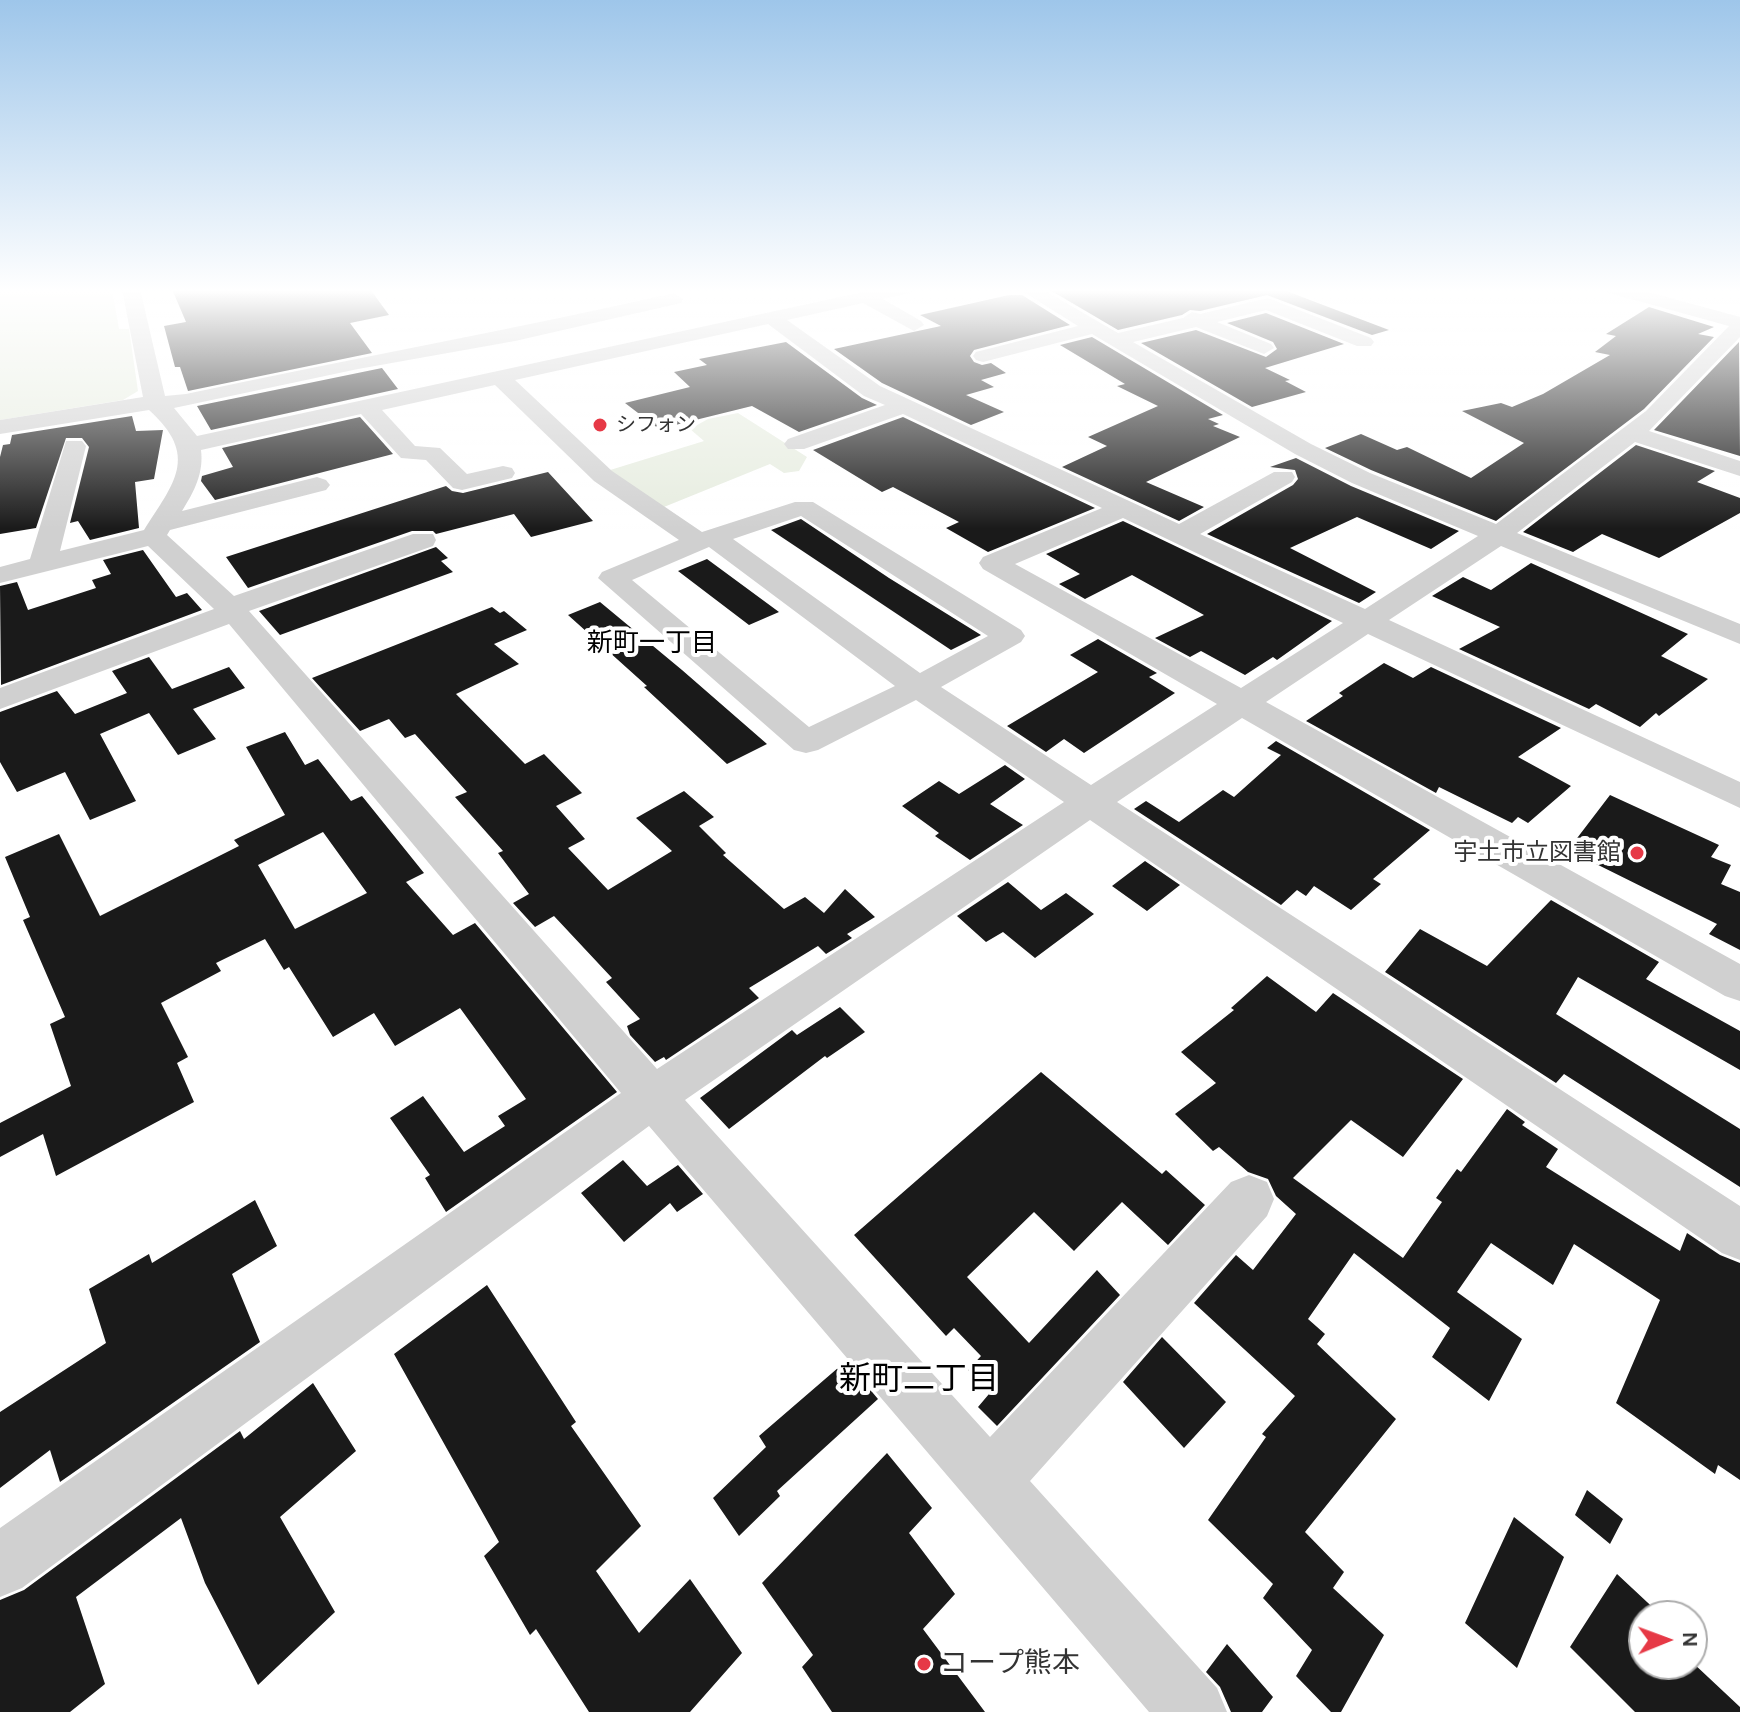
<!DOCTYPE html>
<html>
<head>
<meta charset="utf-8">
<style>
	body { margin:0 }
	#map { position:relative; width:1740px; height:1712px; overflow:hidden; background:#fff; font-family:Karla,sans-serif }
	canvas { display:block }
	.north { position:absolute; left:1628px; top:1600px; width:80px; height:80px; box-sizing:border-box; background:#fff; border:2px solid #adadad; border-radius:50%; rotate:89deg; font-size:22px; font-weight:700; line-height:32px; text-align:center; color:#333 }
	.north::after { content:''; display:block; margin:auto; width:28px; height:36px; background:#e63946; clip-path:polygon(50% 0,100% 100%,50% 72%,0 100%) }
</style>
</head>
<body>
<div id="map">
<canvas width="1740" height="1712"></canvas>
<div class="north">N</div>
</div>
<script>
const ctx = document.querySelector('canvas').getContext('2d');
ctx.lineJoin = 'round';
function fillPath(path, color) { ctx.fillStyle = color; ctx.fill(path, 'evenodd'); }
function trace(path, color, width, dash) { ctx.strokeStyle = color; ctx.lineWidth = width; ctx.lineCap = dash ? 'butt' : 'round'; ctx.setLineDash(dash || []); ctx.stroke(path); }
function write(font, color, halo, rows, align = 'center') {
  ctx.font = font + ' Karla,"Noto Sans JP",sans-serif'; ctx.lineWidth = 8; ctx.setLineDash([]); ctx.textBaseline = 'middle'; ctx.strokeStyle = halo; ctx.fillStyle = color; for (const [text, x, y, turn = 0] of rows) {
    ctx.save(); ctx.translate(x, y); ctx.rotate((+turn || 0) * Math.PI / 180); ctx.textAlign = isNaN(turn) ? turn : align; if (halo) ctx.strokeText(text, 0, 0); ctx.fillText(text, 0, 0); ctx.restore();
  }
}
const green = new Path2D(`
	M0,289H112L119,329H129L138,391L123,400L0,420Z
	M738,413L807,457L799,471L784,473L770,464L659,509L607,471L704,441L690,429L708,419Z`);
const building = new Path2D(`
	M172,289H370L389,315L350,323L372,353L188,391L180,367H175L164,326L186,322Z
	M1281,289L1389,330L1372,335L1267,295L1200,311L1190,310L1182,315L1118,330L1050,290Z
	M1009,295H1022L1070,325L974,350L970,356L974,362L982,365L991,363L1006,373L981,380L994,387L966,395L1004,412L971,425L882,383L834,349L941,326L920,315Z
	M1649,307L1714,327L1698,334L1714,337L1644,409L1496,521L1371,470L1325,448L1361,434L1397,450L1407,447L1471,478L1524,443L1462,411L1501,403L1512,407L1543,394L1610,355L1595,352L1616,336L1606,334Z
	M1266,313L1344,344L1265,368L1290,380L1285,381L1306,392L1252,407L1141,343L1196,330L1266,357L1277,349L1273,342L1227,323Z
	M1092,337L1223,415L1208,419L1219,424L1213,426L1240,437L1146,482L1204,507L1179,521L1062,467L1107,446L1088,437L1158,406L1117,386L1125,384L1060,345Z
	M786,342L862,398L877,405L799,432L752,406L659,429L625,403L690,387L674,372L707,365L699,359Z
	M1739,342L1740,456L1654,430Z
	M382,368L398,389L211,430L197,406Z
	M132,416L136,431L163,430L154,479L135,482L139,528L90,540L78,521L70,523L89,447L82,438H66L36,528L0,534V457L3,445L10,444L12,435Z
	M360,417L393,454L215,500L201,481L202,476L233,467L222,448Z
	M903,417L1095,508L988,552L946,528L959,522L893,487L882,492L813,450Z
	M1636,445L1715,471L1697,482L1740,498V513L1659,558L1602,534L1573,552L1523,532Z
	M1296,458L1351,486L1459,531L1431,549L1357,517L1290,548L1376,592L1359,603L1207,534L1293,485L1298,479L1295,470L1270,467Z
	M548,472L593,521L531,537L514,514L436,534L433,531H412L248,588L226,557L446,486L452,491L463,493Z
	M801,519L889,578L981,635L951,650L771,530Z
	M1123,521L1332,621L1277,660L1273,657L1245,675L1201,651L1190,657L1155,638L1204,615L1132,575L1085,599L1059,584L1080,574L1046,554Z
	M436,547L448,558L441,561L453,572L280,635L259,611Z
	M143,550L176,597L187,593L202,610L1,685L0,586L17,582L28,610L96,588L92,580L111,574L103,560Z
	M707,559L779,612L749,625L678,571Z
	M1531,563L1688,634L1661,656L1708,679L1659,716L1656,713L1640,727L1596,704L1589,709L1459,649L1500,627L1432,596L1463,577L1491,590Z
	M600,602L682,670L767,744L727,764L644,687L647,686L568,615Z
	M492,607L500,613L504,611L527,630L494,644L519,664L456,694L525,764L544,754L582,793L556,806L585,839L568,848L608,890L672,851L636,818L684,791L714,817L699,826L726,853L723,855L784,909L805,897L824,913L845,889L875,917L847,934L852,938L826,954L818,946L749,988L759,998L666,1060L664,1057L655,1062L630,1035L627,1026L640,1019L606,982L612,978L554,916L535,927L513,903L529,894L498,853L503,851L455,797L467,792L415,734L405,738L389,719L360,731L312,678Z
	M1098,639L1157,673L1149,677L1175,693L1084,753L1064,739L1046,752L1007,726L1098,672L1070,655Z
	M149,657L172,689L229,667L245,688L193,709L216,739L178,755L149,713L100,734L136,801L90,820L65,772L17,792L0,762V712L57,691L75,714L127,693L112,671Z
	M1384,663L1413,678L1431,667L1561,728L1518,757L1571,786L1528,823L1518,817L1512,823L1439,787L1436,793L1306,721L1343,696L1339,693Z
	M285,732L305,765L318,759L351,801L362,796L424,873L406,882L453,935L475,923L617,1092L446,1212L425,1178L430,1175L390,1118L423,1096L464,1152L505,1126L498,1116L526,1099L460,1008L395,1046L374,1013L333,1037L289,967L284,970L265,939L216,963L221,971L161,1003L188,1057L177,1063L194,1102L56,1176L43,1134L0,1157V1123L71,1086L50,1024L65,1017L23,920L30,917L5,857L59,834L100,916L239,846L234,840L285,815L246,747ZM323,832L367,893L295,929L258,865Z
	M1276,741L1430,830L1373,879L1381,884L1351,910L1314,886L1306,896L1297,890L1281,905L1134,809L1146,801L1179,822L1223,790L1234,797L1281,755L1267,748Z
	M1005,765L1025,779L990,804L1023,825L970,860L935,836L939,833L902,806L939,781L959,794Z
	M1610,795L1719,845L1711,857L1731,865L1721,884L1740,892V950L1709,934L1717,924L1568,850Z
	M1145,861L1180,885L1147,911L1112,886Z
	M1008,882L1041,910L1066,893L1094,914L1035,958L1003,932L986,942L957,916Z
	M1551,900L1659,962L1646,979L1740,1031V1070L1578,977L1556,1014L1740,1129V1187L1564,1074L1556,1083L1385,972L1420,929L1487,966Z
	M1267,976L1316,1012L1333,993L1463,1079L1403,1157L1351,1120L1293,1178L1403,1258L1442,1202L1436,1198L1457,1169L1461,1172L1507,1109L1525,1122L1522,1125L1558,1149L1546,1167L1680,1251L1687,1233L1720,1255L1740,1263V1480L1718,1465L1715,1474L1616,1403L1660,1300L1574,1244L1553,1285L1491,1243L1457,1292L1522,1339L1489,1401L1432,1357L1450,1328L1354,1253L1308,1319L1325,1334L1317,1344L1396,1419L1305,1532L1344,1572L1333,1588L1384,1635L1341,1712H1331L1296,1676L1312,1650L1263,1598L1273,1584L1208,1520L1266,1437L1262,1434L1295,1396L1194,1303L1236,1255L1253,1270L1296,1214L1276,1196L1268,1179L1248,1172L1219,1147L1213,1151L1175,1114L1216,1083L1181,1052L1234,1010L1231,1008Z
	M840,1007L865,1032L827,1058L825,1056L729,1129L700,1098L792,1030L797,1035Z
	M1041,1072L1162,1174L1166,1170L1205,1205L1168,1245L1122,1202L1074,1251L1034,1212L967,1277L1029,1343L1097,1270L1120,1295L997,1426L978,1407L989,1394L968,1370L981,1356L954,1328L946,1336L854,1235Z
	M623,1160L647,1186L678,1165L703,1194L677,1212L670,1203L624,1242L581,1193Z
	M255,1200L277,1246L232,1274L260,1342L60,1482L50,1450L0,1488V1412L106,1343L89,1289L149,1254L152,1263Z
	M487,1285L576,1422L571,1426L641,1526L596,1571L639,1633L690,1579L742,1653L690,1712H589L536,1629L530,1635L484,1556L499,1542L394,1354Z
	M1162,1337L1226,1402L1184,1448L1123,1382Z
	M846,1361L878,1399L777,1491L780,1496L739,1536L713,1498L766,1447L759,1436Z
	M313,1383L356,1451L280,1517L335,1612L258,1685L205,1583L181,1518L76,1597L105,1684L70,1712H0V1600L24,1590L240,1431L244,1439Z
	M887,1453L932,1508L909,1533L955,1594L923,1629L985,1712H832L802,1667L813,1655L762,1583Z
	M1587,1490L1623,1519L1610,1544L1575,1515Z
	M1514,1517L1564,1557L1517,1668L1465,1623Z
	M1617,1574L1662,1616H1643L1644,1664L1692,1662L1740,1707V1712H1635L1570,1647Z
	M1227,1644L1273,1697L1262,1712H1231L1220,1687L1206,1672Z`);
const minor = new Path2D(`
	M122,289H140L165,396L186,394C348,359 512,330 674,293L683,299L681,303L515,341L358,369L174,408L197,436L877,289H913L910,293L883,299L921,321L924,325L914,331L863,303L787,320L880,386L1179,524L1274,472H1292L1295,477L1292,482L1200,534L1365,609L1478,536L1352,483L1295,454L1092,334L983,362L976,360L973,356L976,352L1078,326L1019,289H1042L1118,333L1183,318L1192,312L1200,314L1268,298L1371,338L1374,342L1371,346H1357L1266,310L1217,322L1271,344L1274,348L1264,354L1196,327L1133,342L1311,444L1370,473L1496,524L1646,411L1729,326L1609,293L1606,289H1637L1740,317V337L1649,431L1740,461V476L1635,442L1517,533L1740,624V644L1501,546L1389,620L1740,782V808L1368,634L1266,702L1740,964V1001L1725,996L1242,718L1117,802L1740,1206V1260L1722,1253L1090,820L685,1100L990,1437L1231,1182L1249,1175L1267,1182L1274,1199L1267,1216L1030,1481L1217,1688L1227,1712H1149L649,1126L22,1588L0,1597V1528L621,1093L229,624L0,709V688L214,609L148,546L0,583V567L30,559L66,441H82L86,446L60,551L144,530C174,483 200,456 149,410L0,434V420L143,397ZM768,324L864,396L885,405L788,439L784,444L788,449H804L903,414L1102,508L983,557L979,563L983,569L1217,704L1091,785L941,687L1021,642L1025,636L1021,630L813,502H795L702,532L612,471L515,380ZM495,385L594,481L679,540L602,572L598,578L794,750L806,753L818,750L916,700L1064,802L657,1069L249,611L433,546L436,540L433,534H413L234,596L167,535L170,530L326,490L330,485L326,480L317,477L182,511C194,492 204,473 201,450L361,414L401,458L426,460L453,488L462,490L512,478L515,473L512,468L503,466L467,474L440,448L415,446L382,410ZM801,516L988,636L920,673L733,539ZM1123,518L1343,623L1241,688L1015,564ZM709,547L895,686L809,727L632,580Z`);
const markers = [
	[600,425,8,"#e63946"],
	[1637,853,8,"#e63946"],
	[924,1664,8,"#e63946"]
];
const farPoinames = [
	["シフォン",616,425]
];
const poiNames = [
	["宇土市立図書館",1621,853]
];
const neighbourhoodNames = [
	["新町一丁目",652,644]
];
const nearPoinames = [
	["コープ熊本",940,1664]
];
const nearNeighbourhoodnames = [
	["新町二丁目",919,1380]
];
fillPath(green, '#e6ecdf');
fillPath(building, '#1a1a1a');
fillPath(minor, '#d0d0d0');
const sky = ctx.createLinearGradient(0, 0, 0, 529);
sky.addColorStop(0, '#9ec6ea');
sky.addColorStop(0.55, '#fff');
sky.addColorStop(1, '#ffffff00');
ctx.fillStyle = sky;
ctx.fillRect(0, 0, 1740, 529);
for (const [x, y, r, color] of markers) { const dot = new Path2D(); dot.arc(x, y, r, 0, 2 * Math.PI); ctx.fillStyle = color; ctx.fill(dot); trace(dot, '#fff', 3); }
write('20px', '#333', '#fff', farPoinames, 'left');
write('24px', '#333', '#fff', poiNames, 'right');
write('26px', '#000', '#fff', neighbourhoodNames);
write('28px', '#333', '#fff', nearPoinames, 'left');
write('32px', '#000', '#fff', nearNeighbourhoodnames);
</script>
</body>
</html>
